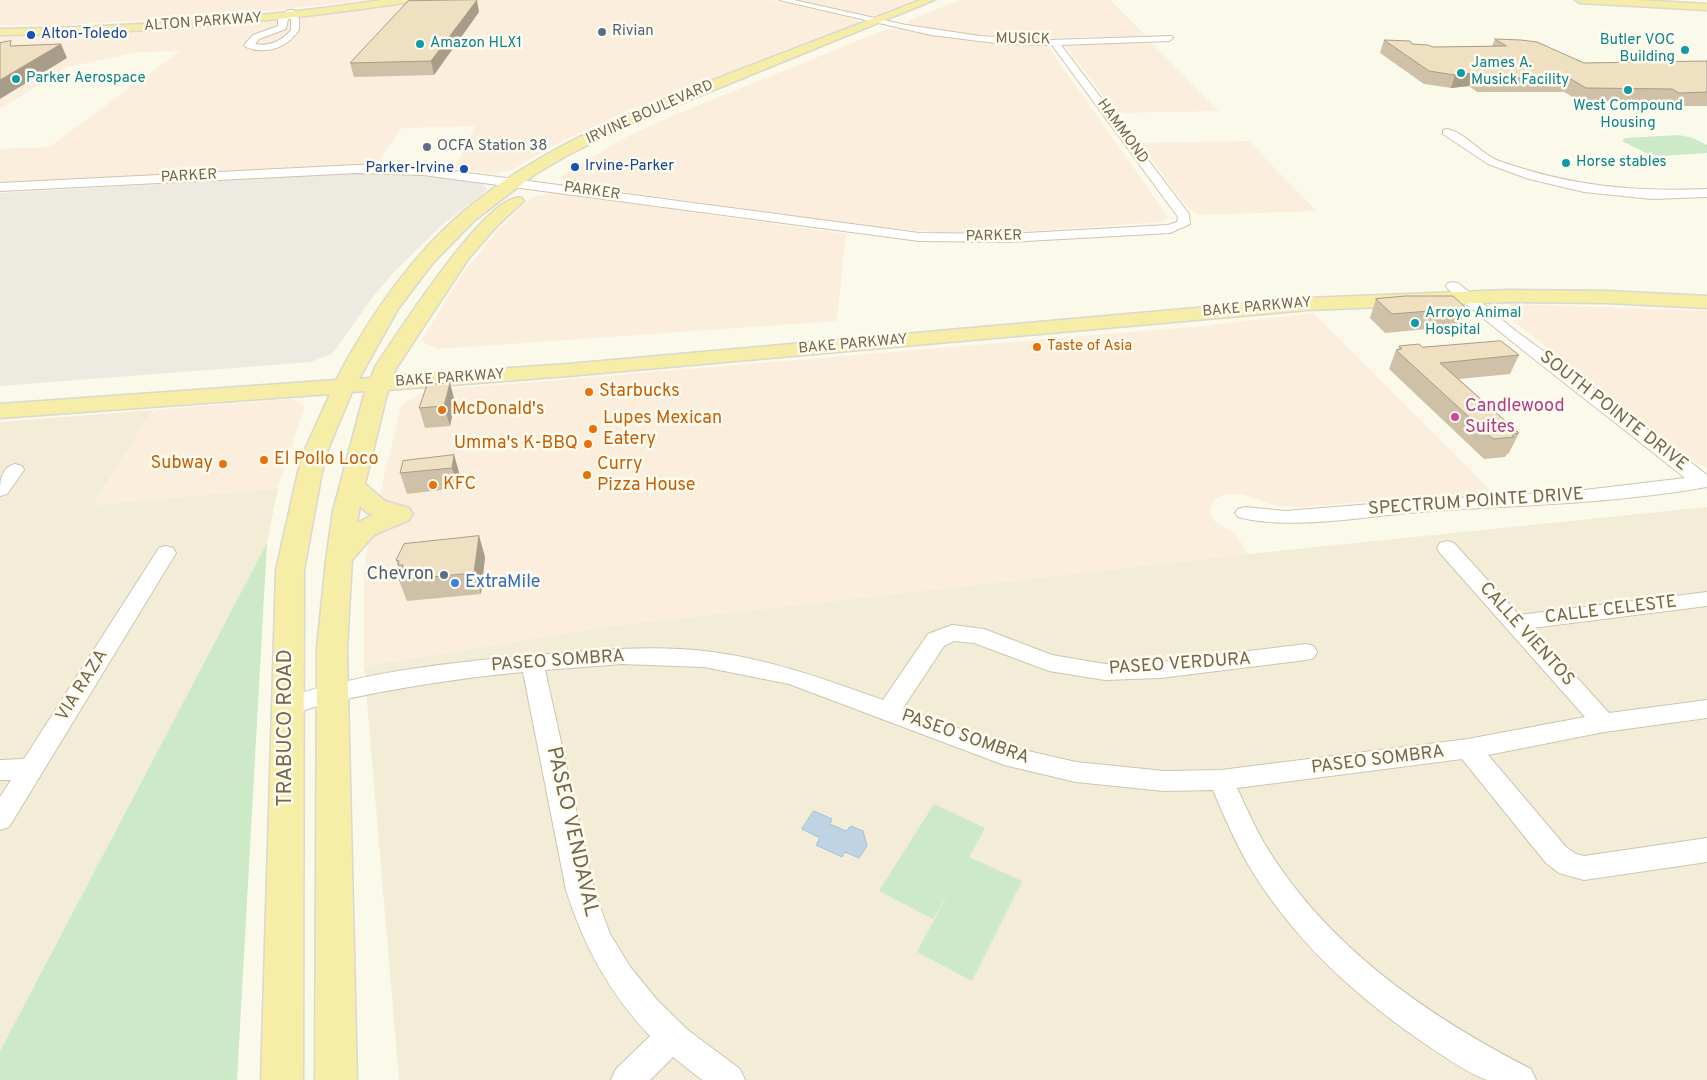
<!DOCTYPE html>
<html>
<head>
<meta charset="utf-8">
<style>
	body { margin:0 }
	canvas { display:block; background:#fbf9e9 }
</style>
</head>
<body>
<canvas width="1707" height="1080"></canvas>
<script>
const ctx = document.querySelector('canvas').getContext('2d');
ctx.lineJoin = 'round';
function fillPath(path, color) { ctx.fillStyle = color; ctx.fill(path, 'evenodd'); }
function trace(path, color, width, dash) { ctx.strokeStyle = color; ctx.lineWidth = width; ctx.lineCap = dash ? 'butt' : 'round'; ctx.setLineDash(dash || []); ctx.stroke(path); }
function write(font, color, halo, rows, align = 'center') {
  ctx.font = font + ' Overpass,sans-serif'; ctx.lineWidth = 5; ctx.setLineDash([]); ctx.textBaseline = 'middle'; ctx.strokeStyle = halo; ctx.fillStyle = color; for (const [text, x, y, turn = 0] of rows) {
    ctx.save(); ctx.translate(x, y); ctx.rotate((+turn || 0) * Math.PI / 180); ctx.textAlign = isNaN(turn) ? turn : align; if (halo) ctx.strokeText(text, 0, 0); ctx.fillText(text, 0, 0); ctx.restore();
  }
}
const residential = new Path2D(`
	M153,410L93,505L278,488L267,543L0,1051V422Z
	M1707,507V1080H399L364,666L609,626L1248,554Z`);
const commercial = new Path2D(`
	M0,0H366L212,17L58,25H0Z
	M423,0H770L857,19L859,23L629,110L554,145L512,170L493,174L455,168L475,126L402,128L377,163L0,184V149L49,147L180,51L139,52L67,67L0,109V35L109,32L216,26L302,19L311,15Z
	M793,0H915L877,15L865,16Z
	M960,0H1110L1146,36L995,39L943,33L909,25L907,21Z
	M887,29H901L954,39L985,43L1047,45L1169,218L1162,222L1017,232H932L876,227L566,184L560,177L624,138L674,115Z
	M1151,42L1219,111L1116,113L1065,45L1070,43Z
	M1248,141L1317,211L1198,215L1188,208L1139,143Z
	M553,193L846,234L837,321L437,349L421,341L461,276L498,230L531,197Z
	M1511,304L1707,311V468L1687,458L1503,313Z
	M1313,313L1492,492L1301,507L1276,506L1242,494H1225L1215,499L1209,512L1215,522L1236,534L1248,554L609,626L364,666V575L368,540L380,529L386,501L380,494L401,406L424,391L1204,326Z
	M292,399L305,406L278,488L93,505L153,410Z`);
const industrial = new Path2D(`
	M354,173H390L441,178L483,184L487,190L441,226L395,271L371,299L333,353L311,362L0,386V193Z`);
const green = new Path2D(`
	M1679,135L1693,138L1707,145V153L1660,156L1648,154L1622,141L1625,138Z
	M267,543L237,1080H0V1051Z
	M934,804L985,828L969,857L1022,881L972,981L917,952L950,890L933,919L879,891Z`);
const water = new Path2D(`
	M814,811L832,819L830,824L846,831L851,826L863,831L867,846L859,858L845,852L842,857L816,845L820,838L802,829Z`);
const minor = new Path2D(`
	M779,0H794L906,25L980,36L1050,40L1172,36L1173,38L1169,41L1061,45L1189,214L1190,224L1170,233L1008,242L919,241L423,175L357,173L0,191V183L357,165L423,167L919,233L1008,234L1168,225L1177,222L1178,217L1052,45L1003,44L931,35Z
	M288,10H294L293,15L299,18V30C287,48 266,55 246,47L244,45L253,35L278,26V20ZM288,19H291V30C282,41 269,47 255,44L259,39L286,29Z
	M1447,129C1466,133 1481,154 1499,161C1570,186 1632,192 1707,189V197L1652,199L1584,192L1529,179L1488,164L1443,134V130Z
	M1453,282L1458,283L1517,332L1581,378L1707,475V487C1613,504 1515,505 1420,512C1365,516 1291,531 1238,517L1235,513L1238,509L1245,507L1285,511L1421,500L1568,492L1685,478C1607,415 1525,354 1448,289L1446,286L1448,283Z
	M15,464L22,466L24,470L7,494L0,496C0,482 0,468 15,464Z
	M1447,541L1454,543L1519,615L1707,592V606L1532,628L1609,713L1707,700V718L1604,732L1488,755L1566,847L1576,854L1584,856L1707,838V862L1584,880L1559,873L1546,863L1462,759L1237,788C1246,807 1254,826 1264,843C1326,946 1426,1015 1531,1069L1536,1080C1521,1080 1501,1080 1487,1080C1469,1074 1437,1052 1421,1041C1351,993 1288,934 1245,859C1233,837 1223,814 1213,790L1164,791L1076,782L1004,765L789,684L704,667L622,664L545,670L594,890L610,934L631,968L658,1001L689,1031L740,1069L745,1080H702L673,1057L650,1080H611L616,1069L650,1036C609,993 584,946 566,890L523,672C459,678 395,688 332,702C316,705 297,716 281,711L277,705L281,699C367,671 459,661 549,654C600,650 653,645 704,651C767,658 824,679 883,700L928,634L952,625L984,629L1052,655L1105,664L1160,662L1306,644L1314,646L1317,652L1314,658L1306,660L1160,678L1105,680L1049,671L974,643L954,641L944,646L903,708L1006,746L1076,762L1164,771L1221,770L1468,739L1585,717L1440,553L1437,548L1440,543Z
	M166,546L173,548L176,553L9,827L0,830V797L11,780H0V760L24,759L159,548Z`);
const major = new Path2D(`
	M382,0H409L404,3C270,23 136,34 0,35V29C128,27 255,19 382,0Z
	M920,0H934L633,123L566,156L534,175L475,220L432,264L398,309L359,379L371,378L375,367C395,338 489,189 522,198L524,201L497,226L469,258L397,367L393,376L568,364L1308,298L1508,290L1607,291L1707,296V308L1607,303L1508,302L1308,310L568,376L388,390L365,484L385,501L409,508L413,514L409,520L374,535L352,560L347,648L357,1080H315L317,648L326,560L333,511L365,391L352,392L329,447L322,472L304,570L303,1080H261L276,570L298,472L306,447L330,394L0,418V404L336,380C369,318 409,258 463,212C534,152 622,115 708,82C779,54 850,28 920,0ZM360,506L367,513L374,514L357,523Z
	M1575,0H1638L1707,4V10L1580,3Z`);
const wall = new Path2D(`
	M479,12L434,75L354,77L350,63Z
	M1495,39L1584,63L1707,61V106H1673L1665,103L1580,101L1564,92H1477L1469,86L1451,88L1424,84L1380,53L1384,40L1433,47L1492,46Z
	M1376,299L1466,308L1459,326L1385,333L1370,318Z
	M1399,346L1519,355L1510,374L1459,379L1519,433L1509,453L1507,454L1505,457L1484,459L1389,369L1396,350L1398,349Z
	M455,402L450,426L425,428L419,408Z
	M454,455L460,476L458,488L407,494L400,473Z
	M479,536L485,557L481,594L407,601L399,580L401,573L396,560Z`);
const shadedWall = new Path2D(`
	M477,0L479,12L434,75L431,61Z
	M61,44L67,58L0,99V80Z
	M1474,73L1469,86L1451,88L1455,75Z
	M450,383L455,402L450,426L444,406Z
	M454,455L460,476L458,488L452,468Z
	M479,536L485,557L481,594L474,573Z`);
const building = new Path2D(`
	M477,0L431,61L350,63L408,1Z
	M1495,39L1521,40L1537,42L1584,63L1707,61V92L1679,93L1672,89L1586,88L1569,78H1481L1474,73L1455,75L1429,71L1384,40L1410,41L1412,44L1428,45L1433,47L1506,46Z
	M11,41L10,46L61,44L0,80V43Z
	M1406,296H1453L1466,308L1392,314L1376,299Z
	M1501,341L1519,355L1440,363L1519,433L1511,434L1514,437L1493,439L1396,350L1402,349L1399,346L1419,344L1422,347Z
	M450,383L444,406L419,408L427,385Z
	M454,455L452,468L400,473L403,461Z
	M479,536L474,573L399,580L403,565H398L399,561L396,560L404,544Z`);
const markers = [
	[602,32,5,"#5c6f8a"],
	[31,35,5,"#1a4fb4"],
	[420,44,5,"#0f9aa8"],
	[1685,50,5,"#0f9aa8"],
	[1461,73,5,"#0f9aa8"],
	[16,79,5,"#0f9aa8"],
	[1628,90,5,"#0f9aa8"],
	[427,147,5,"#5c6f8a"],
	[1566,163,5,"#0f9aa8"],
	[575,167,5,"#1a4fb4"],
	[464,169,5,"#1a4fb4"],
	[1415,323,5,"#0f9aa8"],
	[1037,347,5,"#e8710a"],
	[589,392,5,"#e8710a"],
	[442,410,5,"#e8710a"],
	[1455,417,5,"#d1479c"],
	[593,429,5,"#e8710a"],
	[588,444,5,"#e8710a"],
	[264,460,5,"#e8710a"],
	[223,464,5,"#e8710a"],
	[587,475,5,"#e8710a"],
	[433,485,5,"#e8710a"],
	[444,575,5,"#5c6f8a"],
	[455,583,5,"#3f7fe0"]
];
const farStreetnames = [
	["ALTON PARKWAY",203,23,-4],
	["MUSICK",1023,40,1],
	["IRVINE BOULEVARD",650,113,-24],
	["HAMMOND",1122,132,54],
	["PARKER",189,177,-3],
	["PARKER",592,192,8],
	["PARKER",994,237,-1],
	["BAKE PARKWAY",1257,308,-5],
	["BAKE PARKWAY",853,345,-5],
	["BAKE PARKWAY",450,379,-4]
];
const farServicenames = [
	["Rivian",612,32],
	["OCFA Station 38",437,147]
];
const farTransitnames = [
	["Alton-Toledo",41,35],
	["Irvine-Parker",585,167],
	["Parker-Irvine",454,169,"right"]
];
const farCulturenames = [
	["Butler VOC",1675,41,"right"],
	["Building",1675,58,"right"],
	["Amazon HLX1",430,44],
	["James A.",1471,64],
	["Musick Facility",1471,81],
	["Parker Aerospace",26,79],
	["West Compound",1628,107,"center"],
	["Housing",1628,124,"center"],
	["Horse stables",1576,163],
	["Arroyo Animal",1425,314],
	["Hospital",1425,331]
];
const farFoodnames = [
	["Taste of Asia",1047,347]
];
const foodNames = [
	["Starbucks",599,392],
	["McDonald's",452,410],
	["Lupes Mexican",603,419],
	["Eatery",603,440],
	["Umma's K-BBQ",578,444,"right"],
	["El Pollo Loco",274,460],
	["Subway",213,464,"right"],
	["Curry",597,465],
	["Pizza House",597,486],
	["KFC",443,485]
];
const hotelNames = [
	["Candlewood",1465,407],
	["Suites",1465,428]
];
const streetNames = [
	["SOUTH POINTE DRIVE",1613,412,38],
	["SPECTRUM POINTE DRIVE",1476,503,-4],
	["CALLE CELESTE",1611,611,-7],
	["CALLE VIENTOS",1526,635,48],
	["PASEO SOMBRA",558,662,-4],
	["PASEO VERDURA",1180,665,-4],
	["VIA RAZA",83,686,-58],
	["PASEO SOMBRA",965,738,19],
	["PASEO SOMBRA",1378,761,-7]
];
const serviceNames = [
	["Chevron",434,575]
];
const shopNames = [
	["ExtraMile",465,583]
];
const nearStreetnames = [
	["TRABUCO ROAD",287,728,-90],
	["PASEO VENDAVAL",571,832,77]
];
fillPath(residential, '#f3edd8');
fillPath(commercial, '#fbeedd');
fillPath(industrial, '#edeae2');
fillPath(green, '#cce9c8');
fillPath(water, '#bed4e4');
trace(water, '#a5c1d6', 1);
trace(minor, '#cdc5af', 2);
trace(major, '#dbd7d1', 3);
fillPath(minor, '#fff');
fillPath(major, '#f6eea6');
fillPath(wall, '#cec1a7');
fillPath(shadedWall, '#a79d88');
fillPath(building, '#efe0c2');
trace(building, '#a79d88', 1);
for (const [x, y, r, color] of markers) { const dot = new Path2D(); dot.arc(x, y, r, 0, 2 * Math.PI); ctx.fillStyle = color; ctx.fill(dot); trace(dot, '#fefcef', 2); }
write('15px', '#75664e', '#fefcef', farStreetnames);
write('15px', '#4e5e75', '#fefcef', farServicenames, 'left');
write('15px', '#164399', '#fefcef', farTransitnames, 'left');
write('15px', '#0d838f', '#fefcef', farCulturenames, 'left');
write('15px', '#c56008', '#fefcef', farFoodnames, 'left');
write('18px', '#c56008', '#fefcef', foodNames, 'left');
write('18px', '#b23c85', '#fefcef', hotelNames, 'left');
write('18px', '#75664e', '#fefcef', streetNames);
write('18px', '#4e5e75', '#fefcef', serviceNames, 'right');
write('18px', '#366cbe', '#fefcef', shopNames, 'left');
write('21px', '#75664e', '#fefcef', nearStreetnames);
</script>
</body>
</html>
